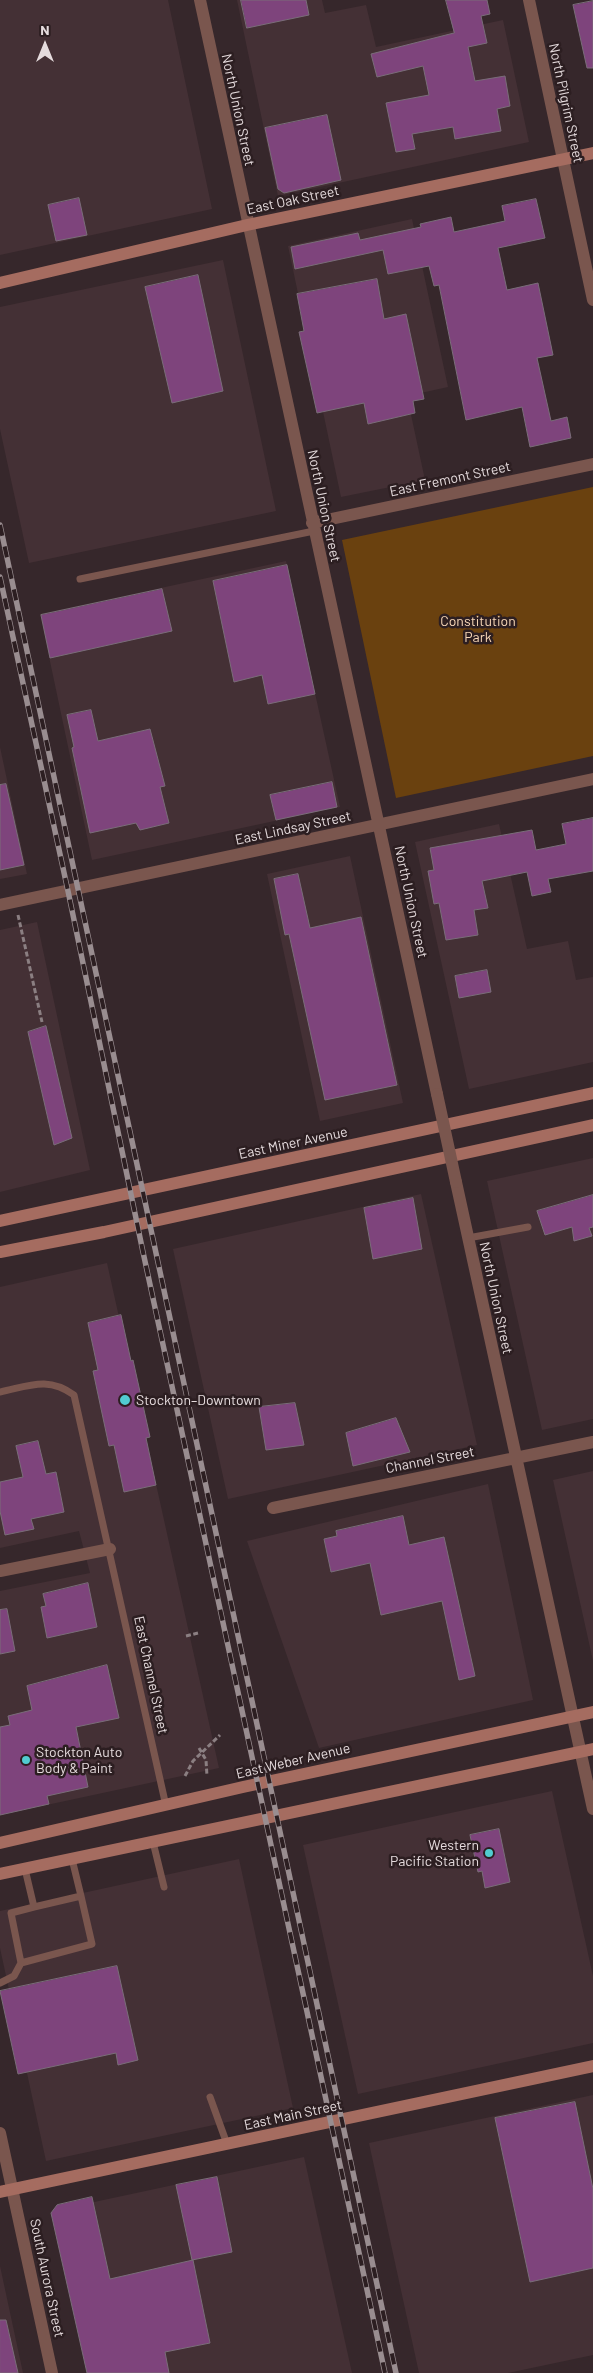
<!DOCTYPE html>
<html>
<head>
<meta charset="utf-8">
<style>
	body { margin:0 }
	#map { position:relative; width:593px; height:2373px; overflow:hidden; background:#36272b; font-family:Barlow,sans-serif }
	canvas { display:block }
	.north { position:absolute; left:20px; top:20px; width:50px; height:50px; -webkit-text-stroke:4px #2c1e21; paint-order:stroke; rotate:0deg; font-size:14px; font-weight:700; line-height:20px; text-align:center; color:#e5dbdd }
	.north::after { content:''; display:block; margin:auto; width:18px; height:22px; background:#e5dbdd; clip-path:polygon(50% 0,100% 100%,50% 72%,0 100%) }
</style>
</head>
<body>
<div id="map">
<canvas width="593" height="2373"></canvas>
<div class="north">N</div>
</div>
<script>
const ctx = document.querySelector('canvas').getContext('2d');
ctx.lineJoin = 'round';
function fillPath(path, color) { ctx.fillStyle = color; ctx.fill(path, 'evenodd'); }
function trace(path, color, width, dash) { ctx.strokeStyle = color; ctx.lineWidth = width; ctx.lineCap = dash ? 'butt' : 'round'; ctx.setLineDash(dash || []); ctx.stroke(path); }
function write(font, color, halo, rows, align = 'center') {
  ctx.font = font + ' Barlow,sans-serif'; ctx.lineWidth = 5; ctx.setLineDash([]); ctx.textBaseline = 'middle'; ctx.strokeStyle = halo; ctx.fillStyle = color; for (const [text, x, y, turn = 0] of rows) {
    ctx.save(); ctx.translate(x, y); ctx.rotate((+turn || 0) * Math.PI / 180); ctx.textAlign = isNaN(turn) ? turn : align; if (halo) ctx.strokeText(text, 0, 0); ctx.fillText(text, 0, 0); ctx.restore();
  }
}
const built = new Path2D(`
	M0,0H168L212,209L0,255Z
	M237,0H322L325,13L366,5L376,47L503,20L529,142L278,196Z
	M412,219L448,387L407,396L425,480L341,497L288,246Z
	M223,260L276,511L29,563L0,429V307Z
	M286,561L340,807L92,860L40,614Z
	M0,747L27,874L0,879Z
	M499,824L527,949L568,941L576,980L593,977V1062L469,1089L415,842Z
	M350,856L403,1103L320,1121L267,874Z
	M37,922L90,1170L0,1192V930Z
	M593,1158V1419L542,1430L487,1181Z
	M421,1194L477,1445L228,1499L173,1249Z
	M107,1263L219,1768L0,1815V1591L90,1573L79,1531L0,1548V1287Z
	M593,1471V1661L553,1480Z
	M488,1484L533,1700L319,1748L247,1541Z
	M552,1791L593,1976V2043L358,2094L303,1845Z
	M239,1859L293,2108L46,2161L0,1948V1911Z
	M593,2095V2355L508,2373H419L369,2143Z
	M304,2157L352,2373H92L57,2210Z
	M0,2266L23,2373H0Z`);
const green = new Path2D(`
	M593,487V756L396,798L342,540Z`);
const building = new Path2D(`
	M241,0H306L309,15L247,28Z
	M446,0H487L490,14L481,16L487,43L468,47L475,81L505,76L510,106L497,109L501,131L455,139L453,127L412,134L415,149L396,152L386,103L429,95L423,66L377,77L371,54L454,33Z
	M593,1V68H587L573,5Z
	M327,115L341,180L284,193L278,189L265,128Z
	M79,198L87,235L56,241L48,205Z
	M536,199L545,238L498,248L507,290L538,283L553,355L537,358L551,421L567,417L571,438L530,447L522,407L466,420L439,285L434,286L429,266L388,274L383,250L295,269L291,247L358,233L360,240L421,227L420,224L451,217L454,232L505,221L502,206Z
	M198,275L223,391L172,403L145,287Z
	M377,279L384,319L406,314L424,399L413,401L415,413L368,424L364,403L317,413L299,332L304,331L297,294Z
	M287,565L315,694L268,704L262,675L234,682L213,581Z
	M162,589L172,631L50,658L41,615Z
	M91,710L98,741L150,729L165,786L160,787L169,823L140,830L136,823L90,833L72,748L74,747L67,715Z
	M332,782L337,807L276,820L270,795Z
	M6,784L24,865L0,870V785Z
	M593,818V871L548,879L551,892L532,896L527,872L482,881L488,908L474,910L478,935L446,940L439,903L434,904L428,871L434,870L430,848L532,830L536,850L566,844L562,824Z
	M298,874L310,928L361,917L397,1085L325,1100L289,934L285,935L274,879Z
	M487,970L491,992L459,998L455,976Z
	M46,1026L72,1138L54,1145L28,1032Z
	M593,1195V1227L589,1228L592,1236L574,1241L572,1227L545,1235L537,1211Z
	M413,1198L422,1249L373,1259L364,1208Z
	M121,1315L131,1361L133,1360L150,1437L146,1438L156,1485L124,1492L114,1445L109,1446L93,1371L98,1370L88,1323Z
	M295,1403L304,1445L266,1450L259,1407Z
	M396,1418L410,1452L353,1466L346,1433Z
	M38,1441L46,1474L56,1472L64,1512L31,1519L34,1529L5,1535L0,1511V1482L23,1477L16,1446Z
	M403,1516L409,1545L444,1537L475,1676L459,1680L442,1601L381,1615L370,1563L331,1572L324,1539L337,1536L336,1531Z
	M88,1583L97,1627L47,1638L41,1607L46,1606L43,1594Z
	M7,1609L15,1651L0,1654V1610Z
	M107,1665L119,1718L76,1727L88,1787L47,1796L49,1804L0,1815V1727L10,1725L8,1716L32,1710L27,1686Z
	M499,1829L510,1882L485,1888L482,1871L478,1872L470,1835Z
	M117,1966L138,2060L118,2065L116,2053L18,2074L0,1991Z
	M575,2102L593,2189V2268L530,2282L495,2118Z
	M217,2177L232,2252L192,2260L176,2185Z
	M92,2197L110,2279L193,2260L210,2343L165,2352L169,2373H87L51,2213L57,2205Z
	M0,2320H6L18,2373H0Z`);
const path = new Path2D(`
	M18,915L42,1022
	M186,1636L198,1633
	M199,1748L206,1760L207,1776
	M185,1776L193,1761L220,1735`);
const lane = new Path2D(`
	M80,579L314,531
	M468,1238L528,1227
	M0,1392C29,1386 48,1376 74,1395L166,1806
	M153,1842L164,1887
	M34,1907L81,1896L72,1859
	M21,1963L92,1944L81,1896
	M0,1983L14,1976L21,1963L11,1913L34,1907L25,1869
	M210,2097L227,2144`);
const street = new Path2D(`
	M200,0L437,1094
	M529,0L593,300
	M312,523L593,464
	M0,905L593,779
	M456,1182L593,1809
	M273,1508L593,1442
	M0,1571L110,1549
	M0,2133L52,2373`);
const secondary = new Path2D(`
	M0,283L247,225L593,153
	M0,1221L593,1093
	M0,1252L104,1232L593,1125
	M0,1843L243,1787L593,1712
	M0,1874L593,1749
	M0,2192L593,2066`);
const rail = new Path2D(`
	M0,525L396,2373
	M0,577L68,891L143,1252L385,2373`);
const streetBridge = new Path2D(`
	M437,1094L456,1182`);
const markers = [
	[125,1400,6,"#51ccd1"],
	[26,1760,5,"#51ccd1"],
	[489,1853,5,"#51ccd1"]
];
const streetNames = [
	["North Pilgrim Street",566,103,78],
	["North Union Street",238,110,78],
	["East Oak Street",293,200,-12],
	["East Fremont Street",450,479,-12],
	["North Union Street",324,506,78],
	["East Lindsay Street",293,828,-12],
	["North Union Street",411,902,78],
	["East Miner Avenue",293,1143,-12],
	["North Union Street",496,1298,78],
	["Channel Street",430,1460,-11],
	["East Channel Street",151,1675,78],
	["East Weber Avenue",293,1761,-13],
	["East Main Street",293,2115,-12],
	["South Aurora Street",47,2278,78]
];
const parkNames = [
	["Constitution",478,621],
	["Park",478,637]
];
const poiNames = [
	["Stockton–Downtown",136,1400],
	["Stockton Auto",36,1752],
	["Body & Paint",36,1768],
	["Western",479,1845,"right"],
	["Pacific Station",479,1861,"right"]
];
fillPath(built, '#443035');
fillPath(green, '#6a410f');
fillPath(building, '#7e447c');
trace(building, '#7a6d79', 1);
trace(path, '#8b7f82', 3, [5, 2.5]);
trace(lane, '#7a564e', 7);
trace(street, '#7a564e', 12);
trace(secondary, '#a56c60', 12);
trace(rail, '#998d90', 5.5);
trace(rail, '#2c1e21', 4, [11]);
trace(streetBridge, '#7a564e', 12);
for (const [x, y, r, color] of markers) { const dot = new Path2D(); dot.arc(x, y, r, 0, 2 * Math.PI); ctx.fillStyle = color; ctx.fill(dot); trace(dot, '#2c1e21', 2); }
write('14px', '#e5dbdd', '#2c1e21', streetNames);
write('14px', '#f9d8b8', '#2c1e21', parkNames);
write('14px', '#e5dbdd', '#2c1e21', poiNames, 'left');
</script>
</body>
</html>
